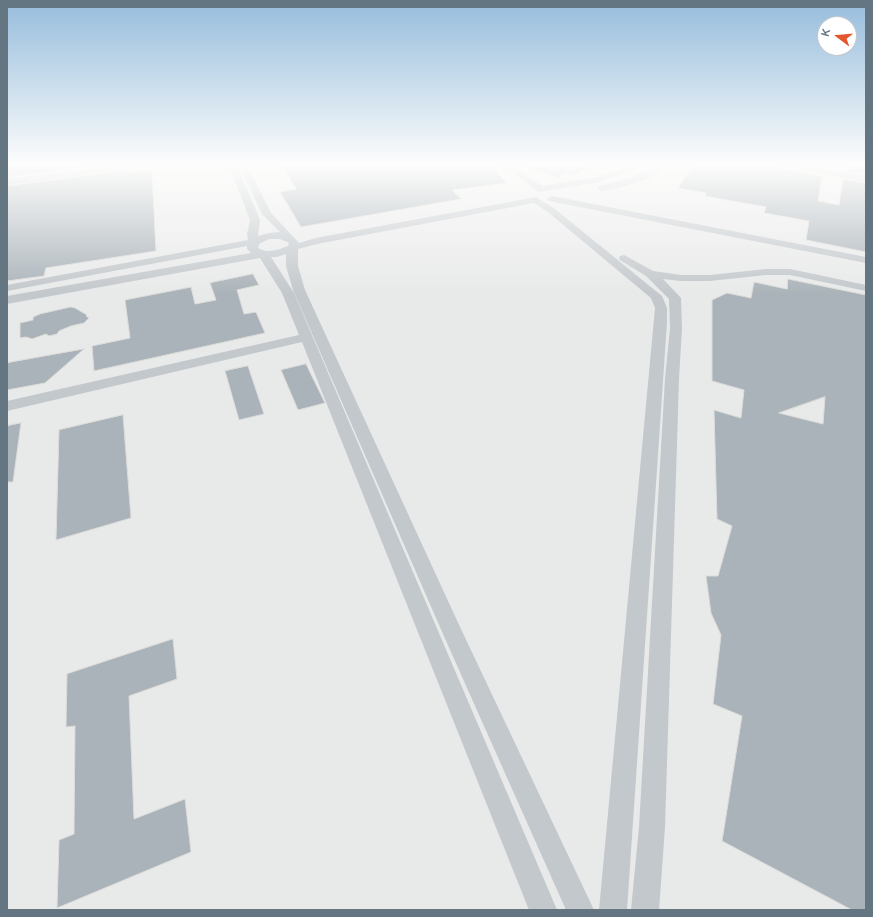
<!DOCTYPE html>
<html>
<head>
<meta charset="utf-8">
<style>
	body { margin:0 }
	#map { position:relative; width:873px; height:917px; overflow:hidden; background:#fafaf8; font-family:"Varela Round",sans-serif }
	canvas { display:block }
	.frame { position:absolute; inset:0; border:8px solid #657683; pointer-events:none }
	.north { position:absolute; left:817px; top:16px; width:40px; height:40px; box-sizing:border-box; background:#fff; border:1px solid #c1c8cd; border-radius:50%; rotate:286deg; font-size:11px; font-weight:700; line-height:16px; text-align:center; color:#657683 }
	.north::after { content:''; display:block; margin:auto; width:14px; height:18px; background:#e4572e; clip-path:polygon(50% 0,100% 100%,50% 72%,0 100%) }
</style>
</head>
<body>
<div id="map">
<canvas width="873" height="917"></canvas>
<div class="frame"></div>
<div class="north">K</div>
</div>
<script>
const ctx = document.querySelector('canvas').getContext('2d');
ctx.lineJoin = 'round';
function fillPath(path, color) { ctx.fillStyle = color; ctx.fill(path, 'evenodd'); }
function trace(path, color, width, dash) { ctx.strokeStyle = color; ctx.lineWidth = width; ctx.lineCap = dash ? 'butt' : 'round'; ctx.setLineDash(dash || []); ctx.stroke(path); }
const built = new Path2D(`
	M7,166H866V910H7Z`);
const building = new Path2D(`
	M7,166H97L7,177Z
	M282,166H497V172L507,183L452,190L461,199L301,227L280,192L296,189Z
	M528,166H590L573,176L565,174L558,178L528,167Z
	M700,166H766L822,176L818,201L839,205L843,179L866,183V252L806,240L809,221L764,213L766,207L705,196L706,193L678,188L692,167H699Z
	M850,166H866V174L849,172Z
	M130,170V173L152,170L156,251L46,268L44,276L7,281V186Z
	M253,274L259,285L237,290L244,314L256,312L265,333L94,371L92,346L130,338L125,300L191,287L195,304L216,300L210,283Z
	M788,279L866,295V910H852L722,841L742,716L713,704L721,635L711,613L706,576H718L732,526L717,519L714,410L741,418L744,390L712,381V300L727,293L751,298L754,282L787,289ZM825,397L823,424L779,413Z
	M71,307L75,308L87,315L86,316L89,318L84,323L71,326L59,331L57,334L49,336L46,334L32,339L26,337L20,338V323L33,320V317L40,314Z
	M84,349L45,383L7,390V363Z
	M306,364L325,403L298,410L281,370Z
	M248,366L264,414L239,420L225,371Z
	M123,415L131,518L56,540L59,430Z
	M21,423L13,482H7V426Z
	M173,639L177,679L129,696L134,819L185,799L191,852L57,908L59,840L74,834L75,726L66,727L67,674Z`);
const minor = new Path2D(`
	M109,166H132L128,169L7,185V179Z
	M229,166H237L260,220L258,236L269,233L280,232L262,214L241,169L245,166L249,169L271,213L299,243L316,238L536,197L555,209L662,296L667,308V322L627,910H599L655,308L651,298L549,213L534,203L317,244L298,249V266L305,290L460,627L594,910H566L443,634L293,290L286,266V254L277,257H271L294,293L557,910H529L302,342L7,411V401L299,335L282,293L260,258L7,304V296L251,253L247,249V246L7,291V285L248,240L247,234L250,220ZM269,239H280L289,243L288,246C278,250 268,254 258,248L259,244Z
	M504,166H514L542,186L597,177L628,166H640L639,168L599,182L540,192L537,191Z
	M656,166H666C653,181 621,187 602,191L597,188L599,186L630,178Z
	M791,166H809L866,176V182L795,169Z
	M552,196L866,257V263L549,201L547,199L549,197Z
	M624,255L653,271L681,275H710L766,269H790L866,285V291L790,275H766L710,281H681L663,279L681,298L682,328L679,379L665,827L659,910H631L639,827L665,379L670,328L669,299L646,276L620,260L619,258L620,256Z`);
fillPath(built, '#e8e9e9');
fillPath(building, '#aab3b9');
trace(building, '#dcdcda', 1);
fillPath(minor, '#c3c8cc');
const sky = ctx.createLinearGradient(0, 0, 0, 294);
sky.addColorStop(0, '#96bcdc');
sky.addColorStop(0.56, '#fdfdfc');
sky.addColorStop(1, '#fdfdfc00');
ctx.fillStyle = sky;
ctx.fillRect(0, 0, 873, 294);
</script>
</body>
</html>
